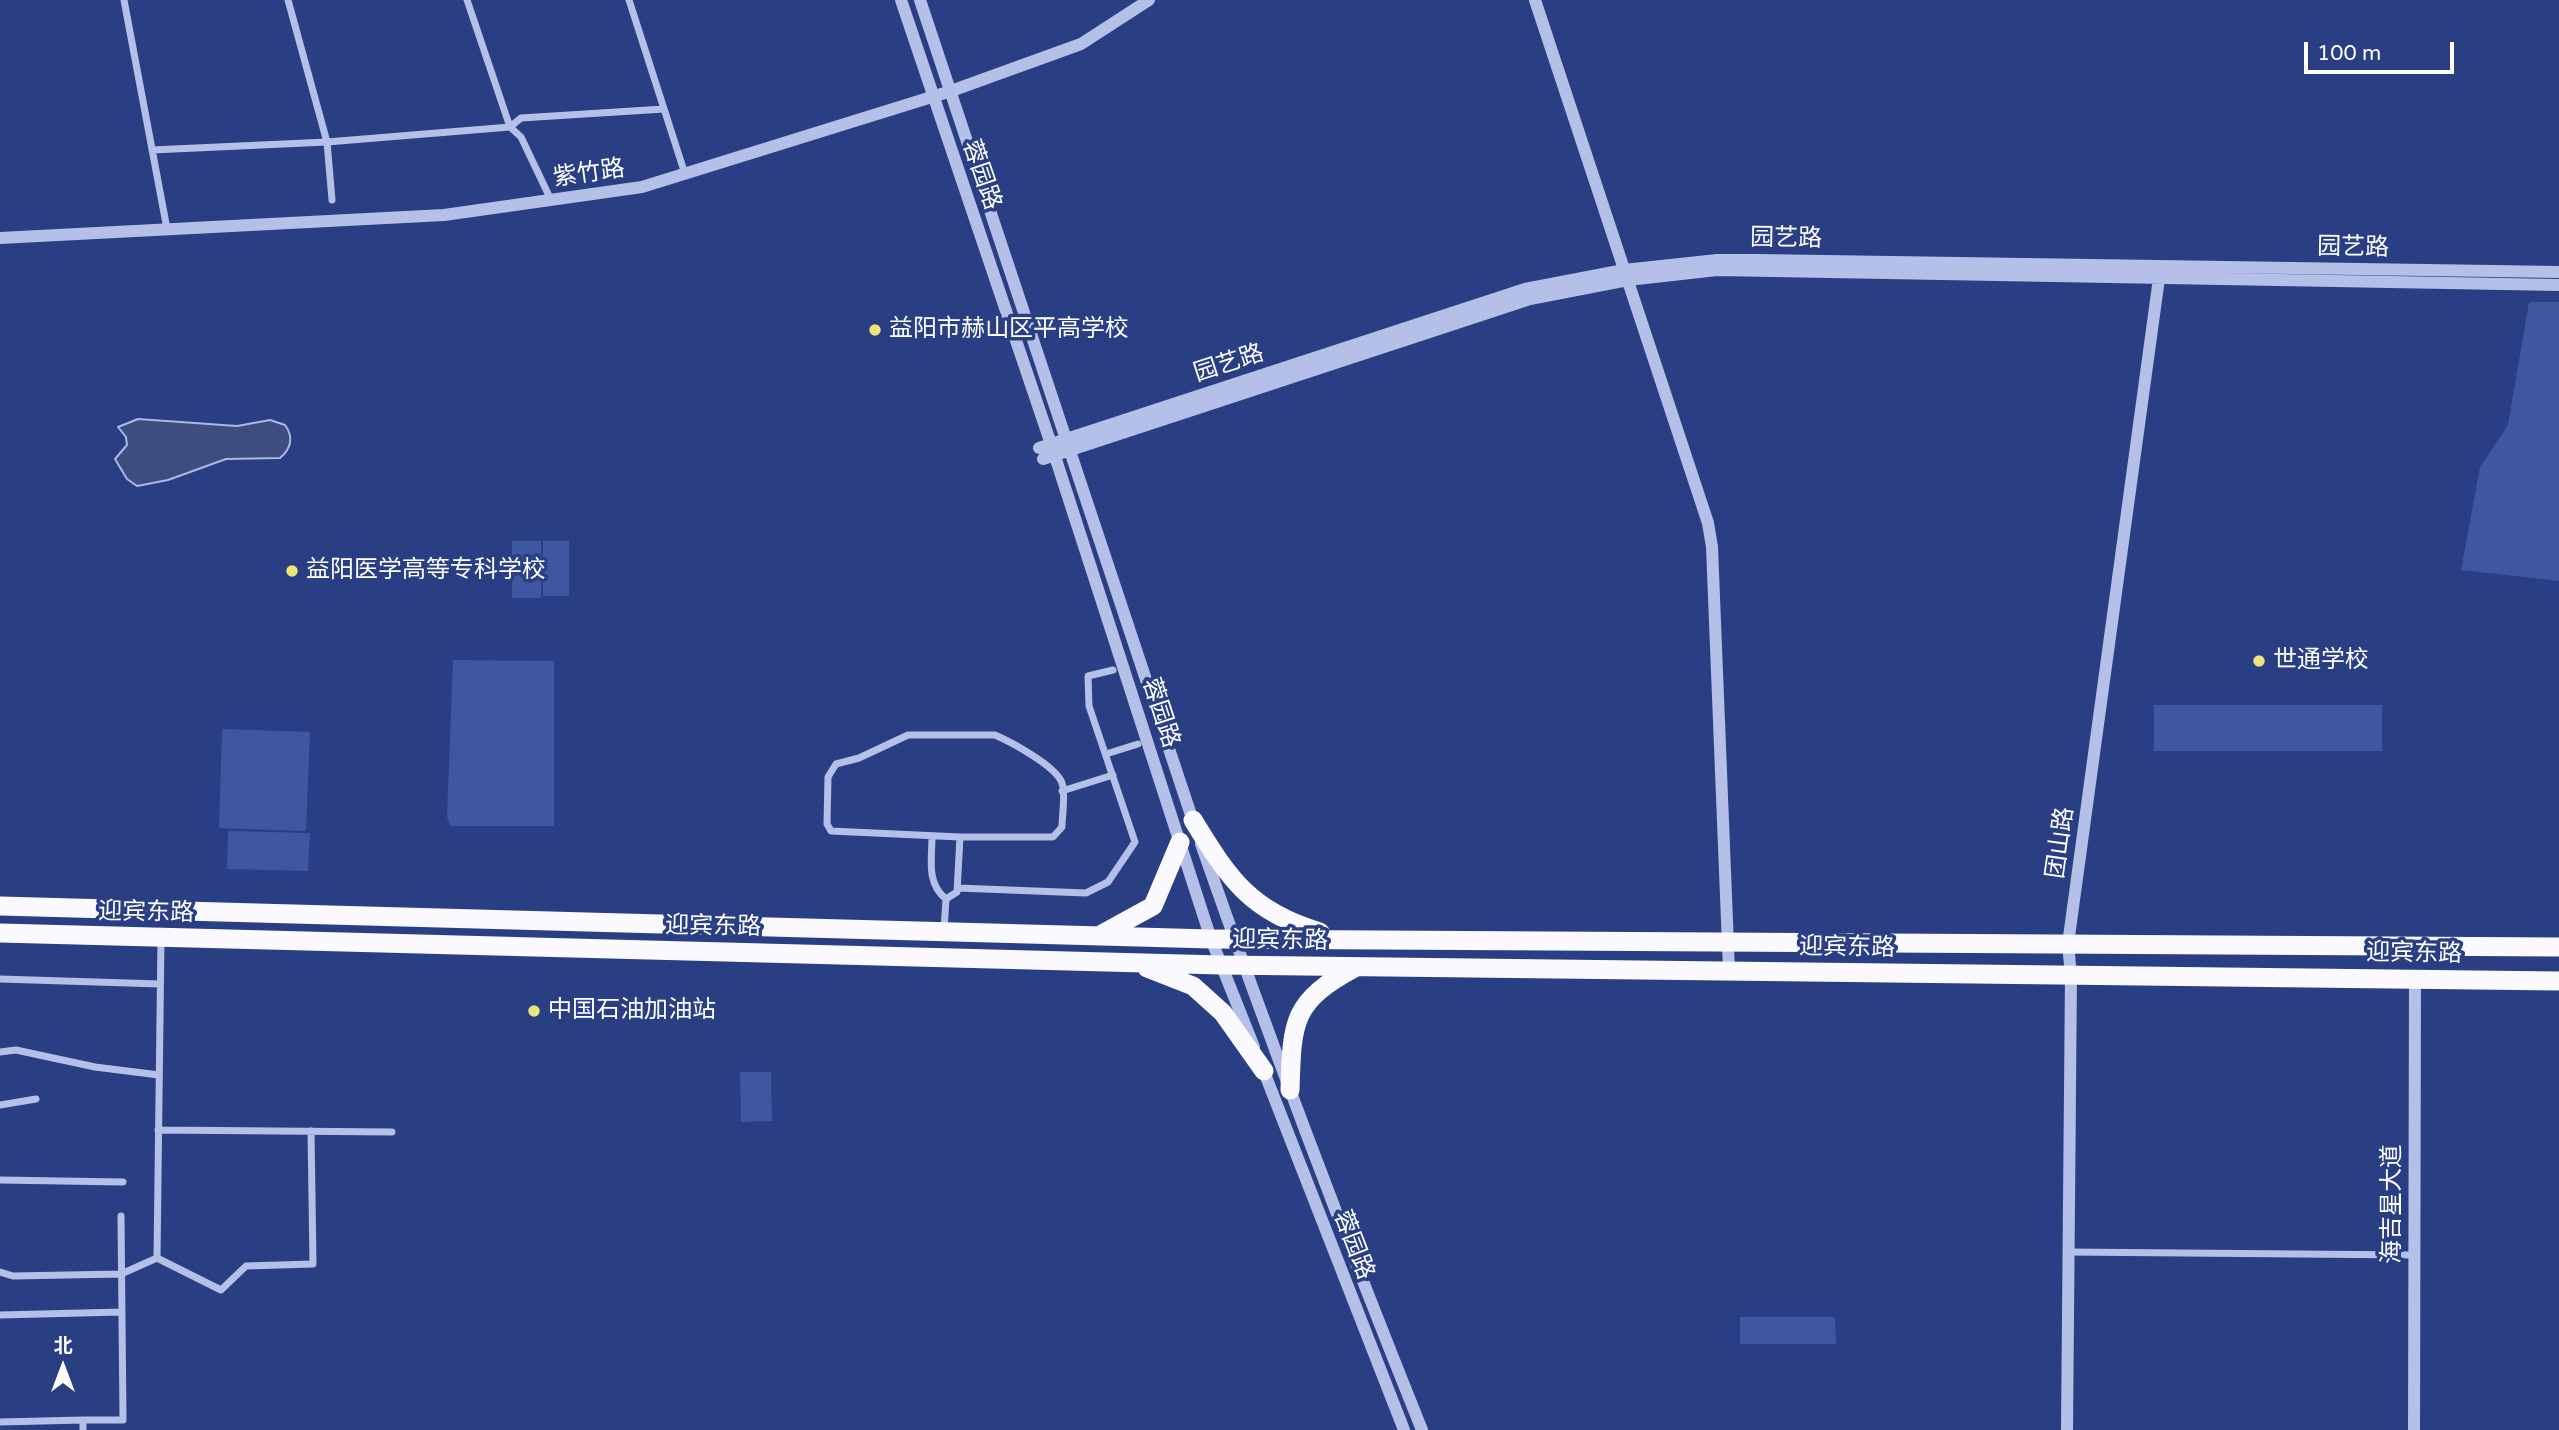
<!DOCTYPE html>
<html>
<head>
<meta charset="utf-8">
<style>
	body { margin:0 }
	#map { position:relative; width:2559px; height:1430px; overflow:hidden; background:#2a3e84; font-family:"Varela Round","Noto Sans SC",sans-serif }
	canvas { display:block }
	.north { position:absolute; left:28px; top:1332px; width:70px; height:70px; -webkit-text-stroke:5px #2a3e84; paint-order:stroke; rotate:0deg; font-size:19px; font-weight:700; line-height:28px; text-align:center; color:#fff }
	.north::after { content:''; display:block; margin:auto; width:24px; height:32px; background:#fff; clip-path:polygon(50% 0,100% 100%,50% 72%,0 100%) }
	.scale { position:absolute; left:2304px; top:42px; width:150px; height:32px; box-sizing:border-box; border:4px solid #fff; border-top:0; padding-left:9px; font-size:21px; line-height:24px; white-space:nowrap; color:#fff; -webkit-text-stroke:5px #2a3e84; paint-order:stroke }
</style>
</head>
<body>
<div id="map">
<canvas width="2559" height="1430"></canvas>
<div class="north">北</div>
<div class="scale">100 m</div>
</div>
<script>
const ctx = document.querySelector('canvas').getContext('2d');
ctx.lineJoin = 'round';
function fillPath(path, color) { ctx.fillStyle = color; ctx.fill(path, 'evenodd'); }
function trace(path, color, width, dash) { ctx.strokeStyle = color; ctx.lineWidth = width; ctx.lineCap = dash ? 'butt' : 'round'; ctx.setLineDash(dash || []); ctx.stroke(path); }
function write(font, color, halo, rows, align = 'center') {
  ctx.font = font + ' "Varela Round","Noto Sans SC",sans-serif'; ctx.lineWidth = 7; ctx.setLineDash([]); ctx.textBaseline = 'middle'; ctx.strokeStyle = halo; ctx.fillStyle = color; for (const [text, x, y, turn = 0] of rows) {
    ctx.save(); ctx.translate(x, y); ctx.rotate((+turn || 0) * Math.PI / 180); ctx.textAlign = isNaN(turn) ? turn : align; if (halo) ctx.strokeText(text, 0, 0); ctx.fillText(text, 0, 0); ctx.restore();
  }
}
const green = new Path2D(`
	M2529,302H2559V581L2461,570L2480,467L2508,425Z
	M512,541H541V598H512Z
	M543,541H569V596H543Z
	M453,660L554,661V826H450L447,816Z
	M2154,705H2382V751H2154Z
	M222,729L310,732L306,831L219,828Z
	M228,831L310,833L308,871L227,869Z
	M740,1072H771L772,1121L741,1122Z
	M1740,1317H1835L1836,1344H1740Z`);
const water = new Path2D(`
	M138,419L237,426L270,420L285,425C294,437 291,449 280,458L226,459L168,480L137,486L127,479L115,459L127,445L126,437L118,427Z`);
const minor = new Path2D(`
	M124,0L167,229
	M288,0L327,142L332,200
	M467,0L510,127L521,137L551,200
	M629,0L685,174
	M152,150L327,142L510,127L521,118L664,109
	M908,735H995C1011,742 1056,766 1062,783C1066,795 1062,814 1062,827L1053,837H960L831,831L827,824L828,777L836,764L859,758Z
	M1106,754L1138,744
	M1062,791L1113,775
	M932,836C932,860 926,883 946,899L957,892L960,837
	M958,888L1086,893L1108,882L1135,842L1089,706L1088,676L1113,670
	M944,930L946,899
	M0,979L160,984
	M0,1052L16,1050L95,1067L159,1075
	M0,1105L36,1099
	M158,1130L392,1132
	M0,1180L123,1182
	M2068,1252L2414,1255
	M157,1258L221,1290L246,1266L313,1264L311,1131
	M0,1272L13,1276L121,1274L157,1258L161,938
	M0,1315L122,1312
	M0,1422L83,1420
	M83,1430V1420H123L121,1216`);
const tertiary = new Path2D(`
	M901,0L1051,444L1211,939L1254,1047
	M920,0L1195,827
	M1535,0L1708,523L1712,547L1729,971
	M0,238L444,215L642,187L951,91L1081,44L1149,0
	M1039,448L1525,289L1624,270L1717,260H1758L2559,272
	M1043,459L1530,299L1628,280L1717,270L2559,285
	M1201,844C1270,1041 1344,1236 1422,1430
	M1261,1064L1404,1430
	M2067,1430L2071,975L2068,944L2160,271
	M2414,1430L2415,979`);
const trunk = new Path2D(`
	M1193,820C1229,879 1251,912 1320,932
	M0,906L1211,939L2559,947
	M0,933L1221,965L2559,981
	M1102,934L1153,906L1180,842
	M1147,968L1193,986L1223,1013L1264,1071
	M1290,1090C1292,1021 1292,1001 1356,967`);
const markers = [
	[875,330,7,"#ede57b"],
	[292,571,7,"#ede57b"],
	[2259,661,7,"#ede57b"],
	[534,1011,7,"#ede57b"]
];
const streetNames = [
	["紫竹路",589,174,-8],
	["蓉园路",981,175,71],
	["园艺路",1786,239,1],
	["园艺路",2353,248,1],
	["园艺路",1229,364,-18],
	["蓉园路",1160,713,72],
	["团山路",2061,843,-82],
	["迎宾东路",146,913,1],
	["迎宾东路",713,927,1],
	["迎宾东路",1280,941,1],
	["迎宾东路",1847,948,1],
	["迎宾东路",2414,954,1],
	["海吉星大道",2393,1204,-90],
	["蓉园路",1353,1245,69]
];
const poiNames = [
	["益阳市赫山区平高学校",889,330],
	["益阳医学高等专科学校",306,571],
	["世通学校",2273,661],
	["中国石油加油站",548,1011]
];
fillPath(green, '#3f56a0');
fillPath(water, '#3e4d80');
trace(water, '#a9b8e7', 2);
trace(minor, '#b4c0e7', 7);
trace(tertiary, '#b4c0e7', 12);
trace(trunk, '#fafafe', 19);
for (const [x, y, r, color] of markers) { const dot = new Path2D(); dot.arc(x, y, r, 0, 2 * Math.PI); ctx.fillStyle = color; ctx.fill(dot); trace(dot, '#2a3e84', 2.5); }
write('24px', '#fff', '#2a3e84', streetNames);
write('24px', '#fff', '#2a3e84', poiNames, 'left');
</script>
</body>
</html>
